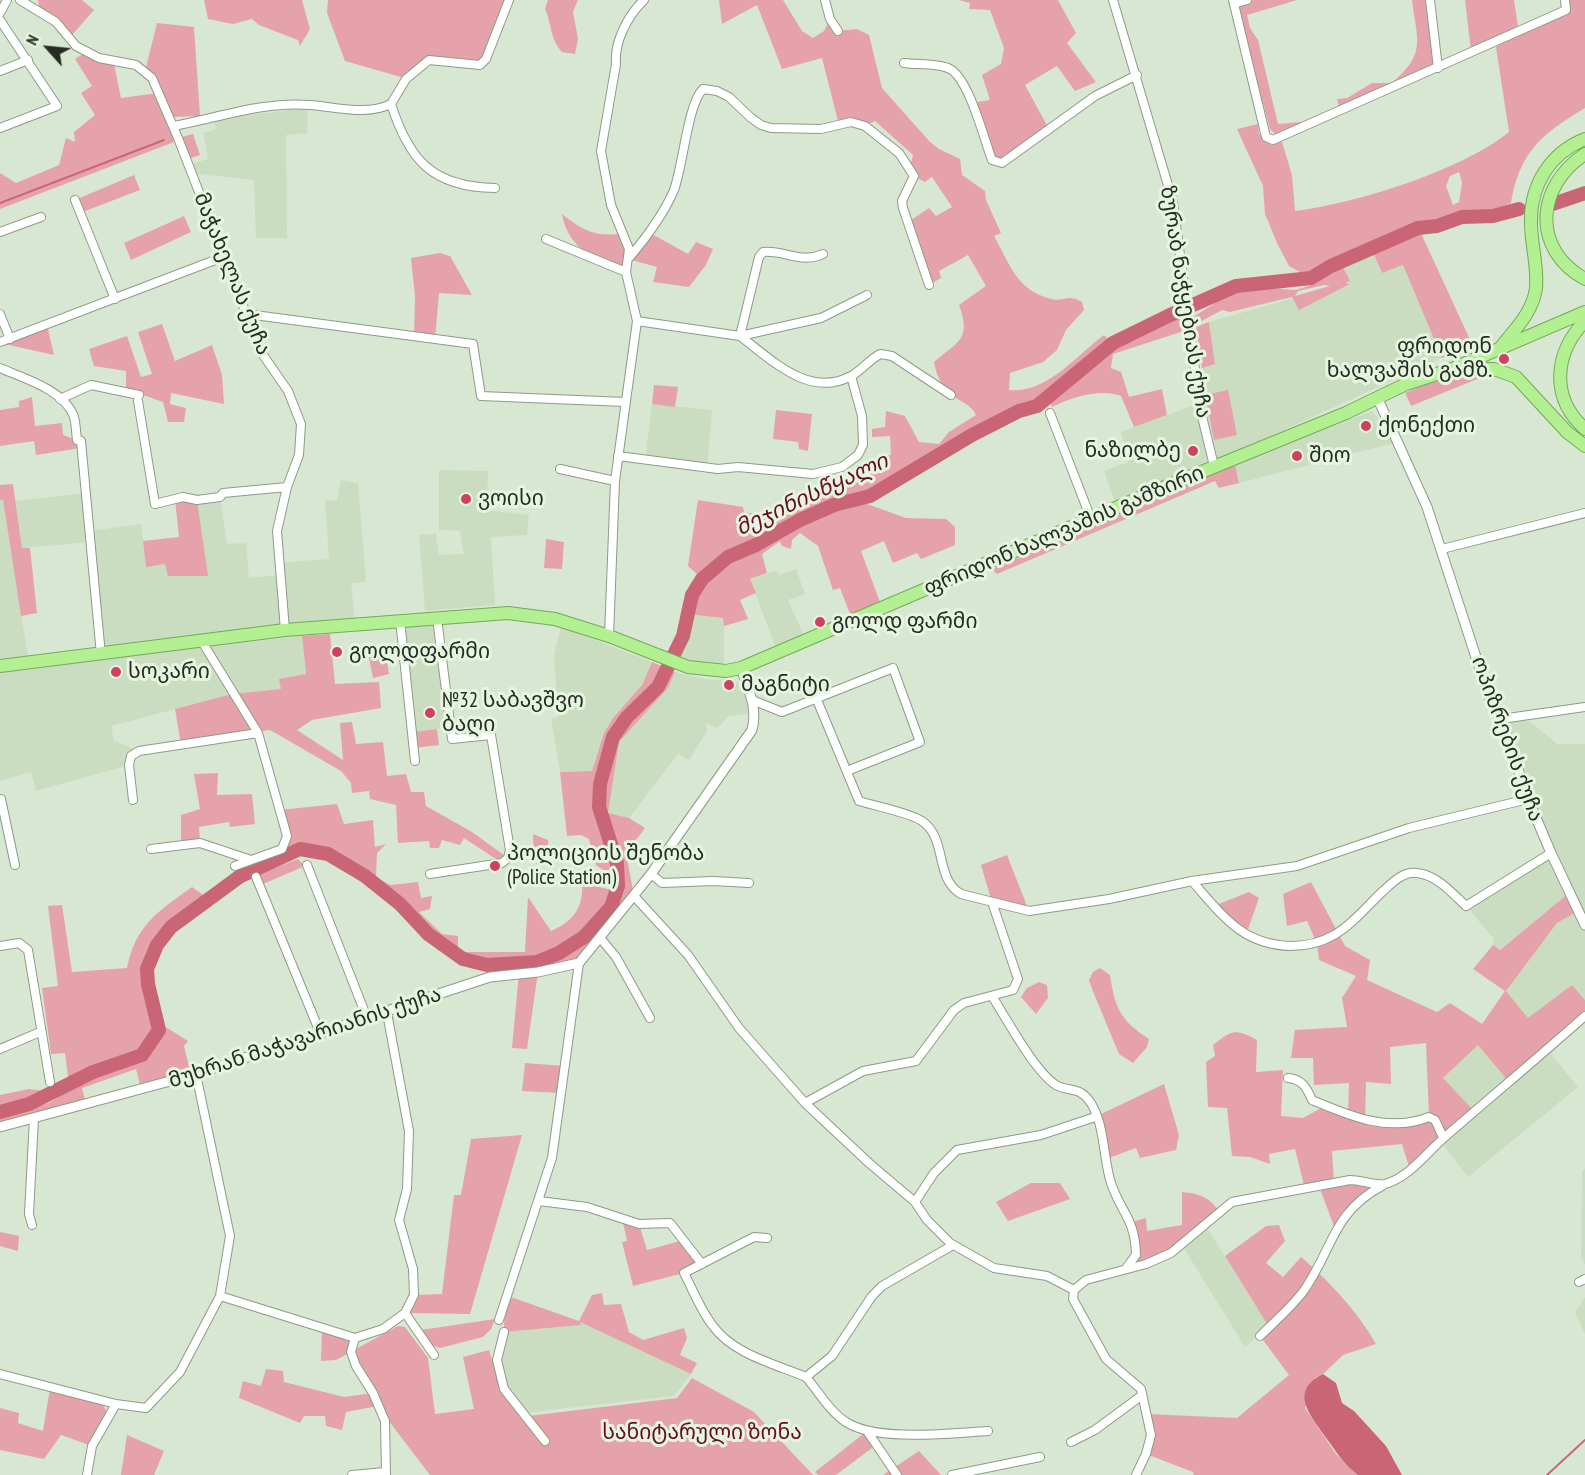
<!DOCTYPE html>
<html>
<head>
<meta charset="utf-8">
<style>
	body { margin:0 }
	#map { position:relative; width:1585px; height:1475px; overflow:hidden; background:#d8e7d2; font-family:"PT Sans Narrow",sans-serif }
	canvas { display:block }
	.north { position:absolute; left:18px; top:18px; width:60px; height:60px; -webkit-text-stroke:4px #e5f5df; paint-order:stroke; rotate:297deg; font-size:16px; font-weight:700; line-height:24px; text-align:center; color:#262c23 }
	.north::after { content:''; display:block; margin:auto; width:21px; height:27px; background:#262c23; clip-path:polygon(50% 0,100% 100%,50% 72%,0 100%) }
</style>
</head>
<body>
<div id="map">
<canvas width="1585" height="1475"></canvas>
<div class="north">N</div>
</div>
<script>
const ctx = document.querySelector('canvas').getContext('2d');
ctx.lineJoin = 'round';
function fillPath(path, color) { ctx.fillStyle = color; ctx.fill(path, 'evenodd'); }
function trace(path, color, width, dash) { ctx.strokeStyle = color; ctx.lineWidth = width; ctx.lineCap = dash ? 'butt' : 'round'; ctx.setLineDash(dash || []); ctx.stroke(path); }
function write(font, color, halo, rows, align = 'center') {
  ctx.font = font + ' "PT Sans Narrow","Noto Sans Georgian",sans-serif'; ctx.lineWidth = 6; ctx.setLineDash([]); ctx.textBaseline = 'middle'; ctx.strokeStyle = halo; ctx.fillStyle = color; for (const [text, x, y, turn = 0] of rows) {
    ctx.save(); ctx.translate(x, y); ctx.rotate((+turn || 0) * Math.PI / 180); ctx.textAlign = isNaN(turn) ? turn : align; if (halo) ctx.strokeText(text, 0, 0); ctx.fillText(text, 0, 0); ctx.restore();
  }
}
const built = new Path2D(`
	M308,108L307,133L286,135L287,238H256L254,180L191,173L188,165L208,159L203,133L216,129L214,122L231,117Z
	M1373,252L1382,273L1403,265L1442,358L1218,460L1204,401L1202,368L1215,364L1209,322L1293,298L1300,309L1350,284L1341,267Z
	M1200,403L1207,461L1115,502L1104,471L1128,462L1121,432Z
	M652,404L712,410L707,467L645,459Z
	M1372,411L1398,442L1239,483L1235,465Z
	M439,470L488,471L487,510L529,515L527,535L491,537L495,605L425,611L419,535L436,534L439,555L464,554L460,531L439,530Z
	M341,480L358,483L366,582L351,583L355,620L282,624L103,651L90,542L22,548L16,501L86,493L90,531L141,524L146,566L165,564L207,575L197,500L220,497L227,544L246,543L249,578L280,575L279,563L329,559L325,500L337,501Z
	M0,500H3L28,657L0,660Z
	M796,569L805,594L788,600L804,636L776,648L750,580L776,570L779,575Z
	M686,614L724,618V663H698L675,654L683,636Z
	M402,625H435L448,728L416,731Z
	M561,627L652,662L642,685L613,718L604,733L592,771L560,772L551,718L558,717L554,656Z
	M302,636L306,675L282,689L232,694L111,726L114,741L139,751L129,765L36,791L31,772L0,781V670L199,647L230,691L211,646Z
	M675,672L705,679L737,682L745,692L748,714L729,716L717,728L706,723L707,731L689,760L678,754L629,818L608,813L619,742L668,688Z
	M1501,719L1529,721L1557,744H1585V1000L1572,986L1528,1019L1506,991L1557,923L1578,911L1569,894L1499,950L1493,945L1494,939L1466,906L1551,853Z
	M1477,1044L1547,1049L1578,1087L1468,1177L1440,1141L1442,1078Z
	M1585,1168V1265L1581,1257L1582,1171Z
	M1206,1226L1269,1327L1245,1347L1182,1245Z
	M1585,1297V1334L1575,1312Z
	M579,1321L691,1374L674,1396L523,1413L504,1389L497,1360L504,1332L581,1325Z`);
const green = new Path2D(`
	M38,0H82L94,10L72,35L60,20L39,6Z
	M204,0H302L310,29L300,46L298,40L259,25L252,19L233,24L208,19Z
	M328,0H509L480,65L429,60L401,77L345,61L327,13Z
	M548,0H578L573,12L578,39L575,54L562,52C550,39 552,25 545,9Z
	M719,0H783L802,31L813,38L824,31L830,19L838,31L857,29L869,35L882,88L930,142L939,149L960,159L962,175L985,191L986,200L1001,233L994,236C1010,264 1016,290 1051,299C1064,302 1067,293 1082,302L1084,310L1066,330L1057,350L1043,362L1010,373L1009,390C1046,394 1076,356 1104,335L1114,346L1185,314L1187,330L1113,354L1111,368L1121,372L1129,397L1162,389L1167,415L1134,427L1121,396C1100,388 1072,397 1052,407L1048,397L1037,406L1019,411L922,463L870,496L867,504L906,518L946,519L955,527V545L921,559L917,553L893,563L884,541L861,551L880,602L850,614L840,588L833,590L818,546L800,533L792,540L791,549L782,546L780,541L762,554L767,573L750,579L756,593L740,600L748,619L724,626L723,618L686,614L692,595L702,579L688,566L698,500L743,507L744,512L780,518L783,506L879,469L875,458L891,455L890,436L872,437V429L885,427L886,411L905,416L919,442L939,444L949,432L976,415C970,404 963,403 953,396C942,389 936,374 934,362C957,342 972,340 959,305L986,286L968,255L939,271L941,278L929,285L908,222L929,208L936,216L952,207L932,177L925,182L914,176L910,167L913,155L875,121L865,126L839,125L822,58L782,69L757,5L722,24Z
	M959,0H1058L1076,33L1067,43L1096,82L1075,91L1057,66L1025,85L1049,129L996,163L971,103L990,100L982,75L1001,64L1004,48L990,10L969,9L970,3Z
	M1254,0H1297L1247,15L1250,28L1258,40L1278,124L1312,121L1276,135L1270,129L1237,5Z
	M1412,0H1427L1435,66L1339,107L1337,99L1347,98L1372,83H1392C1427,53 1417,41 1412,0Z
	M1465,0H1514L1518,27L1471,51Z
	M1568,0H1585V108C1543,133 1519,152 1511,203L1488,213L1460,212L1445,219L1427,221L1337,259L1307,276L1289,266L1277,243L1265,214L1263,186L1237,129L1258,124L1259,134L1272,145L1282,142L1292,175L1295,211C1354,204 1463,170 1509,132L1496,47L1519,33L1570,13ZM1459,172L1462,183L1459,202L1453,205L1446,186L1450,176Z
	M157,23L194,27L200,116L172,117L160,96L174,142L0,209V173L16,183L59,165L66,138L75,142L74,132L95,115L81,93L92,86L75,59L84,53L100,62L114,64L121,98L158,93L145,71Z
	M193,134L200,155L188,159L182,137Z
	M134,175L140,190L80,213L75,200Z
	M562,214C583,231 597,238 624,233L628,257L650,233L688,254L696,242L713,249L706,265L689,287L653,282L657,267L628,259L626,272C596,260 568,249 562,214Z
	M184,216L191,232L131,260L124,243Z
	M1420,231L1472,344L1442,358L1403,265L1382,273L1373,252L1388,242Z
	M440,253L450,256L472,295L439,293L435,339L414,336L415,296L411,258Z
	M1343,267L1350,281L1346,283L1350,284L1299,310L1292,297L1230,312L1222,310L1198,323L1193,317L1231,293L1265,288L1296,290L1314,284ZM1324,285L1330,286L1295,296L1298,291Z
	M1209,322L1215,364L1202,368L1196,327Z
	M162,324L175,361L212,345L222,375L224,404L171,393L170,404L186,408L184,422H168L163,402L126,389V371L94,366L89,349L127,336L141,377L152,374L138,332Z
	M47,325L54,355L0,343Z
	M1450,374L1482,377L1411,406L1405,393Z
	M654,385L678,387L675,407L652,404Z
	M1228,390L1237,435L1214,440L1205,395Z
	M32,397L35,426L62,423L63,435L77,440L81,448L36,455L34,441L0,446V410L19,407V401Z
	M776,410L812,414L808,451L799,449L798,442L773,439Z
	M1235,465L1239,483L1219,488L1215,481L997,574L992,569Z
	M13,484L22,548H30L37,613L21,616L3,500H0V485Z
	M175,499L197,500L208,576H168L165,564L146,567L143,541L179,537Z
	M546,539L564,542L562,569L544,568Z
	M330,634L335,684L379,682L381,708L312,720L297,730L343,760L340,723L352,722L356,744L383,742L387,776L406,774L411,792H424L426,806L472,832L508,858L502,863L464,838L460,845L442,840L439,848H430L429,841L398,843L396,805L370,799L369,791L352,793L351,783L341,771L270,730L181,744L175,709L232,694L281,689L279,679L306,674L302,636Z
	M384,645L389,674L373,678L367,648Z
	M652,662L675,672L668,688L619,742L608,813L629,818L645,828L626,853L634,896L579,963L538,972L527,1049L512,1048L519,973L490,977L486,965C478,963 467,962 460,957C415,928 347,831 287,854L280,810L337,804L344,824L373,820L375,847L386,844L377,853L376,877L390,885L418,882L421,898L432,896L430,909L419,912L442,934L458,936V947L464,952H525L528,897L551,931C573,922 584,907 582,883L612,890L611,875L596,865L589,839L581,835L567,836L560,772L592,771L604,733L613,718L642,685Z
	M437,729L439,745L414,748L412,732Z
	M218,773L217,795L252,794L255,824L230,827L229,822L199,827L200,843L181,846V815L200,809L194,774Z
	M533,834L548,840L549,855L534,857Z
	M1007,855L1029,911L992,902L981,865Z
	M298,859L305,866L263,884L260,874Z
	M1311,882L1345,946L1370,960L1367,980L1437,1012L1450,1003L1482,1024L1505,991L1473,969L1493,945L1500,950L1569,893L1578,911L1557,923L1506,991L1528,1018L1572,985L1585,1000V1016L1509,1082L1478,1045L1443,1078L1474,1111L1410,1170L1402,1144L1332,1151L1334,1183L1382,1186L1335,1229L1319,1186L1305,1189L1295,1149L1269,1154L1270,1164L1250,1157L1232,1156L1227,1108L1208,1107L1206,1062L1215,1056L1213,1045C1232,1030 1235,1028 1257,1040L1256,1072L1283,1070L1281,1116L1303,1118L1325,1106L1348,1115L1349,1083L1314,1085L1313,1058H1291L1295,1030L1347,1027L1342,998L1356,976L1319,960L1317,944L1307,921L1287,926L1283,894ZM1426,1043L1429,1117L1391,1124L1365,1120L1366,1082L1391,1084L1390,1047Z
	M192,887L209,899C184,917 153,937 148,970C143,998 176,1033 142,1055C134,1059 124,1061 116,1064C100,1070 84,1077 69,1084L65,1053L51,1054L42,988L58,986L48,906L62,905L72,972L127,968C136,924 158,912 192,887Z
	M1249,892L1259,898L1246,935L1214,906Z
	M1100,968L1110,975C1115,1008 1120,1020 1149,1039L1147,1047L1133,1063L1119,1054L1092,989L1089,980L1093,972Z
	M1039,982L1047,985L1048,998L1036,1014L1021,997L1027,988Z
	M164,1026L188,1041L184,1046L190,1070L140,1085L136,1069L82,1088L85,1099L0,1127V1095L29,1089L53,1092L29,1104L31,1108L49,1103L74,1087L152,1053Z
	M525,1063L564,1066L561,1093L522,1091Z
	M1164,1084L1179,1135L1176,1150L1140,1158L1136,1148L1106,1159L1095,1117Z
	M522,1135L470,1314L405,1313L414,1295L442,1294L454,1195H461L471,1139Z
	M1031,1183H1060L1070,1199L1008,1221L996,1202Z
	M1182,1192C1200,1194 1209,1197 1220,1212L1171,1253L1133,1267L1132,1222L1146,1218L1147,1231L1182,1225Z
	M622,1218L639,1224L647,1250L684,1240L702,1264L684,1273L633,1286L622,1242L627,1241Z
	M1279,1225L1285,1241L1266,1263L1283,1277L1301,1257C1329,1281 1358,1312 1376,1344L1343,1355L1323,1374L1315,1378L1305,1408L1336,1454L1358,1475H1194L1193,1472L1146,1454L1151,1435L1146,1414L1237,1418L1289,1375L1260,1336L1269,1327L1225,1256L1266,1226Z
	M0,1232L19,1236L18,1251L0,1246Z
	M602,1293L604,1305L621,1304L629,1332L643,1340L684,1328L687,1338L680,1355L697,1363L691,1374L580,1322L581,1325L504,1332L505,1295L579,1321L592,1295Z
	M495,1319L491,1329L483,1337L440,1348L431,1345L421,1330Z
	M398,1326L405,1327L428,1358L435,1414L474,1409L463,1357L489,1350L501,1391L520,1417L677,1398L692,1378L754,1412L813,1475H430L388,1420L354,1350Z
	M322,1328L355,1338L351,1352L336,1360L321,1361Z
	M266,1369L283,1371L284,1382L344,1397L373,1393L378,1406L346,1412L342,1430L326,1426L325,1416H304L300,1423L239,1398L243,1381L261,1386Z
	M50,1388L103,1405L107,1412L92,1446L61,1435L44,1459L0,1450V1408L19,1413L18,1423L43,1431Z
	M867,1431L876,1445L836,1475H818L815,1472Z
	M127,1435L164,1451L154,1475H121Z
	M919,1451L941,1475H883Z`);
const water = new Path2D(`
	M1323,1374L1336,1383L1342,1403L1354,1411L1386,1446L1402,1475H1358C1344,1464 1337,1453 1327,1439C1312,1417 1287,1392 1323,1374Z`);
const stream = new Path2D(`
	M0,203L164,140
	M1547,1475L1585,1440`);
const river = new Path2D(`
	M1553,204L1585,193
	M0,1112L29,1104L93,1072L142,1055L159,1030L148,984L147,969L157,945L171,927L239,877L300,849L328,854L365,876L400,904L428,934L463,959L487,965L537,962L559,953L584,937L611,907L618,886L617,863L599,807L600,784L613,737L627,717L658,687L683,636L692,595L702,579L728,557L756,545L800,520L834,505L870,496L972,435L1019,411L1037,406L1113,343L1168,316L1236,286L1311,278L1331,266L1418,228L1437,226L1462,217L1493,216L1519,209`);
const minor = new Path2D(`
	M20,0L56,22L76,46L99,58L136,65L152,78L178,138L261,352L288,391L301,424L299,455L287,487L277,531L285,630
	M825,0L830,19L838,31
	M1113,0L1173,202L1200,408L1214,466
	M1233,0L1266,137L1273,140L1566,10L1565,0
	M1430,0L1438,68
	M1234,4L1247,0
	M0,13L7,0
	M0,20L57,106L0,128
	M904,63C918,65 938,63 950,69C969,79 984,139 992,160L1002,163L1095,96L1137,75
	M0,71L28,60
	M391,104L406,79L429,60L480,65L486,59L509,0
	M173,126C218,118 264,101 310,105C337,107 366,116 391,104C409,160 432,187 495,188
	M75,200L115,299
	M0,232L41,217
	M546,239L626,272
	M823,254C801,264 785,250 763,252L759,257L740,336C771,359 809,399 851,376C861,371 869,360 880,354L892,356L951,395
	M628,259C646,238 663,216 674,190C683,166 688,103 703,89L717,91L729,97L750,117L761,125L771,128L821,129L851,122L865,126L899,153L914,176L902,201L903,208L929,285
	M0,314L10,339
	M247,314L473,344L481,396L625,402
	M637,321L740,336L821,318L867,295
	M0,342L223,257
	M0,368C23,378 65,390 74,417C76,424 76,433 77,440L81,441L101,655
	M60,399L91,385L139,395
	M138,401L155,504L183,497L197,500L220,497L223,493L287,487
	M1050,413L1091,519
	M618,456L718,469L738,467L813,474L842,467L858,455L863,445L862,416L851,376
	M560,469L615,481
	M1442,549L1585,513
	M400,620L415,761
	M609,636L615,481L637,321L626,272L629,249L611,205L601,151L616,64C614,42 628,15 644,0
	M201,640L258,733L287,836L282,849L235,866
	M752,700L782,712L893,668L920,742L847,771
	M817,700L859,801C875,806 908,812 922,821C948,839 934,878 961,894L1029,911L1109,899L1192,881L1297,866L1409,828L1528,799
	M1501,719L1585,707
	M1,799L15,865
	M133,800L129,765L131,756L139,751L258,733
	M151,849L200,843L251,860
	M307,865L367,1018
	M430,874L502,863L508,858L510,850L491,735L452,739L437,618
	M651,874L662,883L713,881L749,883
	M256,877L321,1035
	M1192,881C1222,915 1242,945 1291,946C1307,946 1320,943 1334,935C1352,925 1367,906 1382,892C1392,883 1403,871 1417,873C1437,875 1452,893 1466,906L1551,853
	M634,896L688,955L739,1028L805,1103L869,1163L915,1202L927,1220L950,1243L994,1268L1047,1276L1074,1290
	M601,939L616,957L650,1018
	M0,946L19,943L28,950L50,1082
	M992,996C1006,1018 1035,1072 1056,1085C1068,1092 1077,1086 1088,1099C1105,1120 1103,1159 1111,1183C1121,1213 1135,1218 1136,1255L1127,1267
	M0,1049L40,1032
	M1288,1078C1302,1079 1307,1088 1312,1100C1350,1116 1389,1133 1429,1117L1435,1120L1443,1137
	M805,1103L863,1071L916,1061L954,1010L964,1003L1013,990L1018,979L992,902
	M539,1201L587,1207L639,1224L670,1223L702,1264
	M915,1202L934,1173L957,1150L1041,1135L1095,1117
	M32,1225L29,1214L34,1118
	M767,1238L754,1237L684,1273C693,1290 701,1311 713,1326C733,1354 775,1364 806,1377L832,1356L872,1296L882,1286L953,1245
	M1579,1282L1585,1279
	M1074,1290L1086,1280L1146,1264L1171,1253L1232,1202L1350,1180C1360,1180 1378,1186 1385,1184C1410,1177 1427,1152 1446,1136C1492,1096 1539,1057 1585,1016
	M1074,1290L1073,1299L1106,1359L1141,1389L1151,1435L1146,1454L1136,1475
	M220,1296L355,1338
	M405,1313L434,1355
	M499,1320L552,1158L579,963
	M504,1332L497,1360L504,1389L545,1441
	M1260,1336C1275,1321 1293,1306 1305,1289C1333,1248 1333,1212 1382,1186
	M355,1338L383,1329L405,1313L414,1295L413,1269L399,1220L407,1189L409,1131L387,1013
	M355,1338L351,1352L356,1366L373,1393L385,1421L386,1475
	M0,1374L116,1404L146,1408L180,1372L220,1296L230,1236L196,1074
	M806,1377C818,1391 830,1412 846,1422C876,1442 952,1433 988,1431
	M867,1431L897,1475
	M1071,1442L1095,1430L1141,1396
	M87,1475L92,1446L116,1404
	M352,1475L385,1472
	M952,1475L1040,1457`);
const tertiary = new Path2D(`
	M1377,397L1427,507L1489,697L1501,719L1528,799L1551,853L1585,925
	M0,1127L196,1074L490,977L538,972L579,963L651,874L752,730C758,708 748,688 741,668`);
const trunk = new Path2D(`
	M1585,154C1536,186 1531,249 1585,279
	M1585,321C1554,353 1550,398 1585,429
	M1501,347C1515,329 1533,312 1536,288C1538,266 1531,244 1531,223C1530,185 1550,153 1585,139
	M1456,369H1494L1516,377L1567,432L1585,446
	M0,666L285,630L508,613L555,619L609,636L688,667L726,671L741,668L1172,484L1346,413L1406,384L1452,369L1585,312`);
const markers = [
	[1504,359,6,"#d04061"],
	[1366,426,6,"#d04061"],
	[1193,451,6,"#d04061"],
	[1297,456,6,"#d04061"],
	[466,499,6,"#d04061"],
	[820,622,6,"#d04061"],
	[337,652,6,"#d04061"],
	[116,672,6,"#d04061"],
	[729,685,6,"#d04061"],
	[430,713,6,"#d04061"],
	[495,866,6,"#d04061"]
];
const streetNames = [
	["მაჭახელას ქუჩა",232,274,68],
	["ზურაბ ნაჭყებიას ქუჩა",1185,302,81],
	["ფრიდონ ხალვაშის გამზირი",1064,531,-23],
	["ოპიზრების ქუჩა",1507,739,70],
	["მუხრან მაჭავარიანის ქუჩა",305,1038,-18]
];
const poiNames = [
	["ფრიდონ",1492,347,"right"],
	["ხალვაშის გამზ.",1492,371,"right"],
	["ქონექთი",1378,426],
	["ნაზილბე",1181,451,"right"],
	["შიო",1309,456],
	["ვოისი",478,499],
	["გოლდ ფარმი",832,622],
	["გოლდფარმი",349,652],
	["სოკარი",128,672],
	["მაგნიტი",741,685],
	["№32 საბავშვო",442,701],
	["ბაღი",442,725],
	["პოლიციის შენობა",507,854],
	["(Police Station)",507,878]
];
const parkNames = [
	["სანიტარული ზონა",702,1433]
];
const waterNames = [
	["მეჯინისწყალი",812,495,-25]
];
fillPath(built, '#caddc1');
fillPath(green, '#e6a2aa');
fillPath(water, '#c96575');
trace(stream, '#c96575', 2);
trace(river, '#c96575', 14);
trace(minor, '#8d9b87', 10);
trace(tertiary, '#8d9b87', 11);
trace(trunk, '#74a959', 14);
trace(minor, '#fff', 8);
trace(tertiary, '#fff', 9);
trace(trunk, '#b2f092', 12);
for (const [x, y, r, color] of markers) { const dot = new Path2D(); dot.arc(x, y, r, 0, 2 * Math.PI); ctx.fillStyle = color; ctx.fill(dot); trace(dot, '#e5f5df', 2); }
write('21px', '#262c23', '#e5f5df', streetNames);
write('21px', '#262c23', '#e5f5df', poiNames, 'left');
write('21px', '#690926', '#e5f5df', parkNames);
write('italic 22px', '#690a27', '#e5f5df', waterNames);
</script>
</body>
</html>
